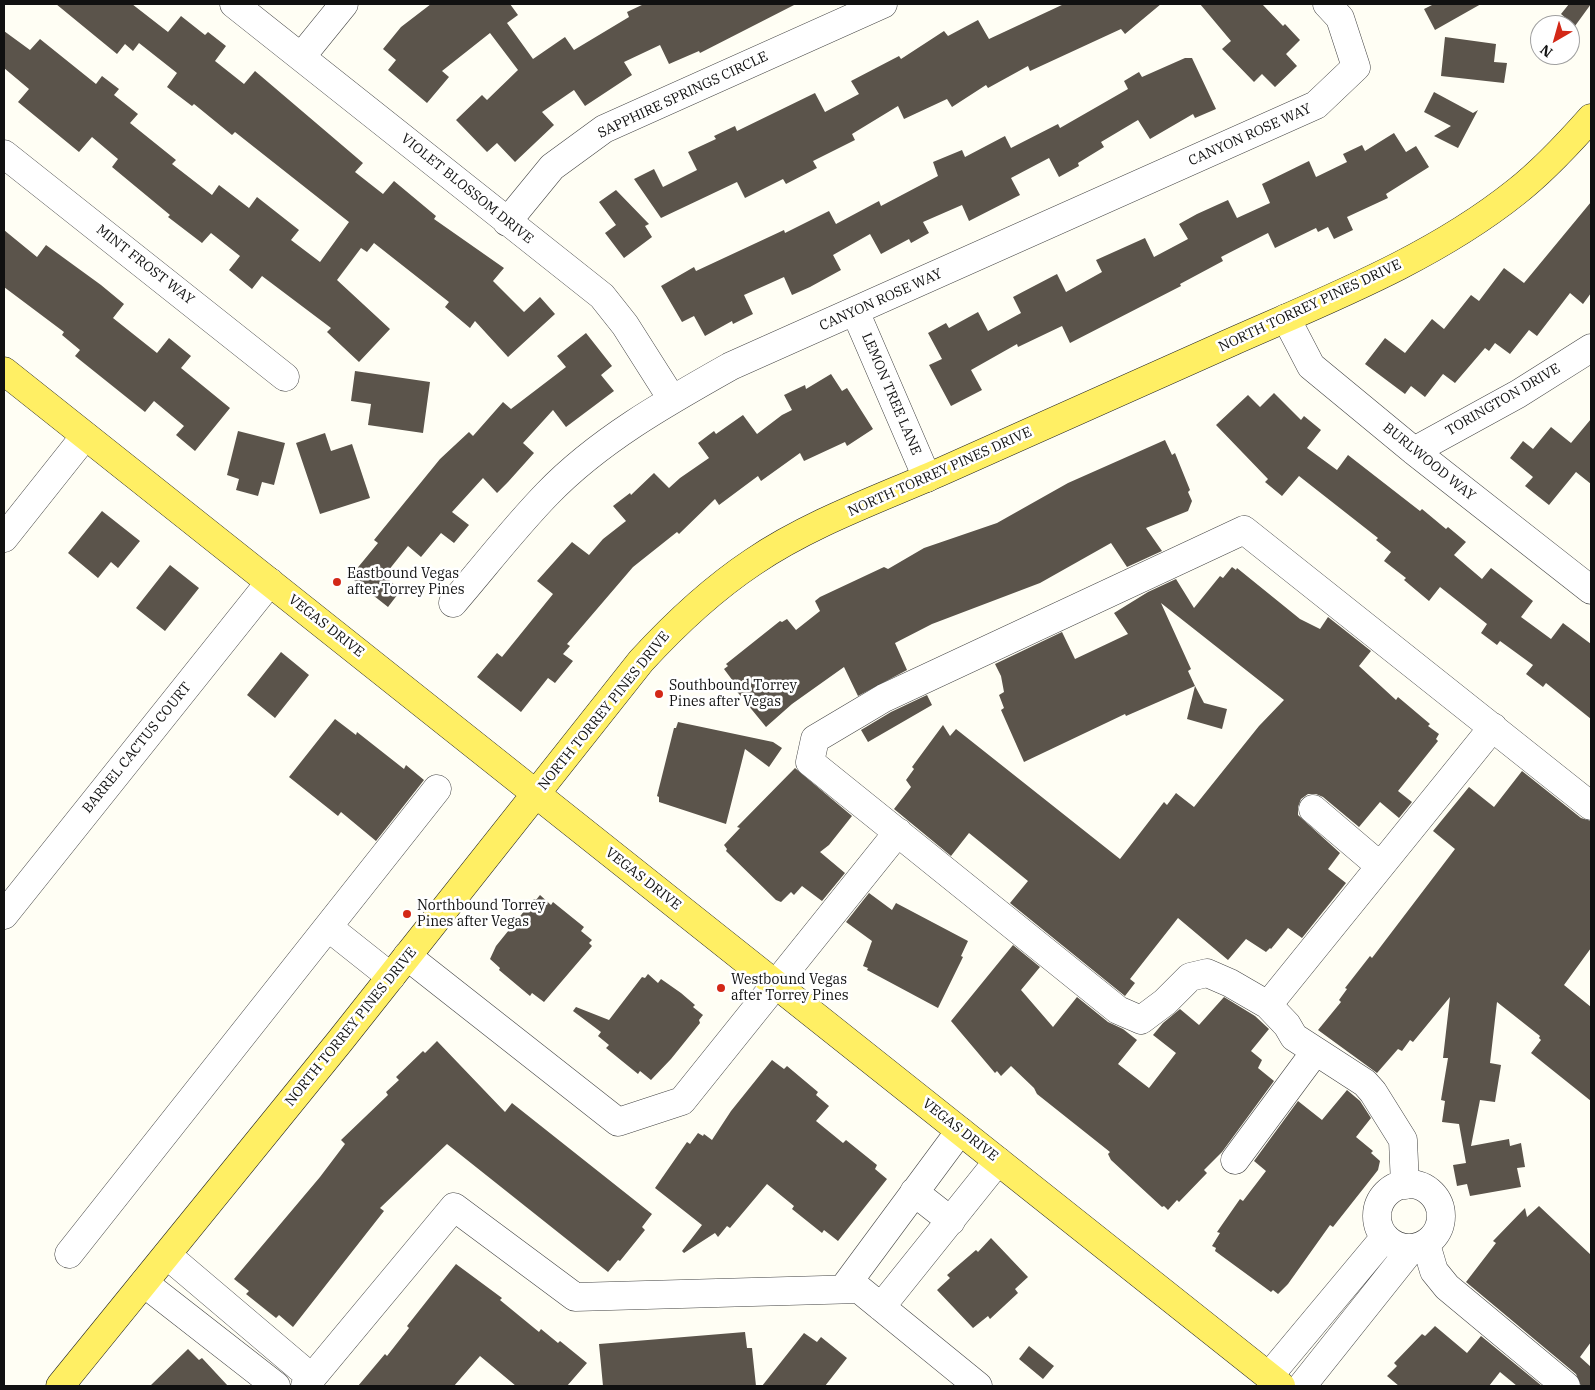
<!DOCTYPE html>
<html>
<head>
<meta charset="utf-8">
<style>
	body { margin:0 }
	#map { position:relative; width:1595px; height:1390px; overflow:hidden; background:#fffef4; font-family:"IBM Plex Serif",serif }
	canvas { display:block }
	.frame { position:absolute; inset:0; border:5px solid #111; pointer-events:none }
	.north { position:absolute; left:1530px; top:15px; width:50px; height:50px; box-sizing:border-box; background:#fff; border:1px solid #a0a0a0; border-radius:50%; rotate:218deg; font-size:14px; font-weight:700; line-height:20px; text-align:center; color:#111 }
	.north::after { content:''; display:block; margin:auto; width:18px; height:22px; background:#d32817; clip-path:polygon(50% 0,100% 100%,50% 72%,0 100%) }
</style>
</head>
<body>
<div id="map">
<canvas width="1595" height="1390"></canvas>
<div class="frame"></div>
<div class="north">N</div>
</div>
<script>
const ctx = document.querySelector('canvas').getContext('2d');
ctx.lineJoin = 'round';
function fillPath(path, color) { ctx.fillStyle = color; ctx.fill(path, 'evenodd'); }
function trace(path, color, width, dash) { ctx.strokeStyle = color; ctx.lineWidth = width; ctx.lineCap = dash ? 'butt' : 'round'; ctx.setLineDash(dash || []); ctx.stroke(path); }
function write(font, color, halo, rows, align = 'center') {
  ctx.font = font + ' "IBM Plex Serif",serif'; ctx.lineWidth = 5; ctx.setLineDash([]); ctx.textBaseline = 'middle'; ctx.strokeStyle = halo; ctx.fillStyle = color; for (const [text, x, y, turn = 0] of rows) {
    ctx.save(); ctx.translate(x, y); ctx.rotate((+turn || 0) * Math.PI / 180); ctx.textAlign = isNaN(turn) ? turn : align; if (halo) ctx.strokeText(text, 0, 0); ctx.fillText(text, 0, 0); ctx.restore();
  }
}
const building = new Path2D(`
	M56,4H132L168,32L181,16L205,35L208,32L226,46L215,61L244,84L255,71L363,163L355,172L383,194L394,181L436,216L434,219L504,268L493,281L524,312L540,297L555,314L508,357L475,321L470,328L445,307L449,302L374,243L367,252L361,248L337,280L390,329L359,362L327,332L331,328L262,276L252,289L229,270L240,256L211,233L202,243L168,217L170,215L112,167L118,159L92,137L79,152L18,102L29,89L4,68V31L30,50L40,39L96,84L102,76L119,89L114,95L138,114L130,123L176,160L172,164L212,195L219,185L249,208L257,197L299,230L291,240L320,262L349,222L235,132L232,135L194,104L192,106L167,87L177,73L139,43L133,51L125,44L117,54Z
	M431,4H510L518,15L507,23L533,59L565,37L574,50L629,17L627,12L644,4H796L700,53L699,51L669,64L660,45L624,62L632,75L585,106L574,90L542,112L554,125L515,162L497,143L487,152L456,120L482,95L487,100L518,70L490,33L442,71L449,77L427,103L388,70L396,60L383,49L401,27Z
	M1064,4H1161L1125,34L1121,29L1030,71L1028,66L988,88L986,85L952,107L947,99L904,119L898,106L852,134L855,140L813,161L817,168L786,184L783,179L745,198L737,182L661,218L634,179L654,169L663,187L697,170L688,152L716,139L714,136L735,126L737,131L815,93L825,112L859,94L851,81L899,56L901,59L944,31L948,36L978,20L989,39Z
	M1200,4H1262L1283,26L1285,24L1300,40L1286,54L1297,66L1275,87L1262,74L1254,82L1222,49L1231,41Z
	M1434,4H1481L1435,30L1424,9Z
	M1569,4H1591L1575,26L1561,14Z
	M1445,37L1496,44L1494,62L1507,63L1504,83L1441,76Z
	M1185,58H1192L1216,109L1195,118L1193,114L1150,139L1138,120L1101,142L1104,147L1078,163L1079,166L1059,177L1049,158L1011,178L1020,195L969,221L962,205L923,222L929,233L911,243L909,239L881,254L870,234L833,255L841,270L810,287L792,295L784,277L744,295L753,314L733,324L732,321L705,336L694,316L682,322L661,286L694,267L696,271L784,230L785,233L829,211L836,224L879,201L881,206L938,176L933,162L962,150L965,157L1005,136L1011,148L1058,124L1060,128L1128,89L1124,81L1139,72L1142,77Z
	M1434,92L1473,113L1478,110L1458,148L1434,136L1451,126L1424,112Z
	M1394,133L1406,152L1416,146L1429,167L1386,194L1388,198L1347,217L1353,230L1334,239L1328,227L1318,232L1316,228L1275,248L1268,233L1221,257L1223,261L1180,284L1181,286L1070,343L1062,326L1018,347L1017,344L971,370L982,390L951,406L929,365L942,359L928,333L946,323L949,328L978,312L988,331L1021,313L1013,297L1057,274L1066,292L1102,272L1096,260L1145,238L1154,257L1188,239L1179,224L1197,214L1228,200L1237,218L1270,203L1262,184L1309,161L1316,177L1347,162L1343,154L1362,145L1365,151Z
	M616,190L649,224L645,226L652,237L624,258L605,233L616,225L599,202Z
	M1591,202V293L1583,304L1570,293L1537,336L1529,330L1510,354L1495,343L1489,351L1485,348L1455,383L1443,374L1425,397L1411,386L1405,394L1365,364L1385,338L1405,353L1432,319L1444,329L1471,295L1479,301L1504,268L1524,283Z
	M4,230L37,257L46,245L101,285L124,304L113,318L157,353L169,338L191,356L181,368L230,408L195,451L176,435L184,426L154,401L145,412L75,356L80,350L62,335L64,332L4,287Z
	M586,333L612,366L601,375L614,391L566,427L553,410L523,443L534,453L508,482L497,493L483,478L452,512L469,525L454,543L441,533L421,557L408,546L384,576L401,590L388,607L350,577L378,543L374,540L440,459L469,432L473,436L503,402L511,409L566,367L557,356Z
	M355,371L430,382L423,433L368,425L371,404L351,401Z
	M831,374L842,391L847,388L873,429L847,446L845,442L804,461L800,453L761,481L758,476L719,505L715,499L679,534L677,532L633,567L567,644L570,646L563,654L573,661L555,683L548,678L521,712L477,677L497,653L502,657L553,594L537,581L572,542L589,555L603,539L626,521L613,506L630,493L631,495L654,473L669,488L680,478L709,458L698,443L714,431L716,434L743,415L757,434L782,415L792,410L784,395L805,385L806,389Z
	M1274,393L1301,420L1304,416L1321,430L1307,448L1337,470L1348,455L1420,511L1422,509L1446,529L1448,527L1466,542L1454,555L1482,579L1491,568L1533,601L1521,617L1551,639L1563,623L1591,644V719L1546,683L1543,687L1526,674L1533,665L1500,641L1497,645L1481,633L1487,624L1440,587L1429,601L1404,580L1406,578L1384,561L1391,552L1376,540L1378,538L1299,476L1282,496L1265,482L1268,479L1216,425L1248,395L1260,407Z
	M1591,419V484L1576,472L1549,505L1525,486L1533,477L1510,458L1523,441L1533,449L1551,427L1571,443Z
	M238,431L285,443L274,485L262,482L258,496L236,490L239,479L227,475Z
	M325,433L331,451L352,444L370,498L320,514L296,443Z
	M1165,440L1172,455L1175,453L1190,490L1188,492L1192,501L1188,511L1146,528L1162,551L1127,567L1111,543L1040,583L932,624L895,643L907,670L858,696L844,667L792,704L766,727L730,683L733,681L724,669L728,666L726,664L780,621L782,622L787,619L796,630L820,611L815,601L820,597L884,567L888,569L924,548L997,523L1068,483Z
	M102,511L140,541L118,568L111,562L98,578L68,553Z
	M170,565L199,588L165,631L136,608Z
	M1232,567L1236,570L1237,568L1300,619L1320,629L1328,617L1371,651L1359,666L1396,700L1398,697L1430,724L1428,726L1439,734L1436,739L1438,741L1398,791L1412,802L1399,818L1380,802L1359,827L1323,797L1316,794H1308L1301,799L1298,807V815L1340,853L1328,869L1346,883L1302,938L1288,928L1271,949L1270,948L1266,952L1246,939L1228,960L1178,918L1130,979L1135,983L1125,996L1010,903L1028,881L969,833L951,856L894,809L911,787L906,780L914,769L912,767L943,725L950,736L956,729L1120,859L1164,802L1167,805L1176,793L1194,807L1259,726L1284,700L1161,603L1191,669L1188,671L1195,686L1126,716L1125,714L1024,762L1001,710L1004,708L999,695L1004,692L1001,676L995,664L1062,632L1075,659L1128,634L1114,613L1148,592L1176,579L1194,608L1220,576L1223,578Z
	M281,652L309,675L275,718L247,695Z
	M1195,686L1204,703L1227,709L1222,729L1187,719Z
	M927,695L932,705L868,742L861,730L891,712Z
	M335,719L356,735L357,732L404,769L406,765L424,780L376,841L341,812L338,816L289,777Z
	M678,722L773,742L782,748L769,767L745,749L726,824L659,802V797L657,796L674,728H676Z
	M795,768L852,816L829,845L820,852L845,873L822,901L802,886L794,895L791,892L781,902L776,900L726,851L727,849L724,845L740,828L737,827Z
	M1522,771L1581,818L1591,821V948L1564,985L1591,1007V1101L1531,1053L1541,1040L1539,1038L1540,1036L1497,1002L1490,1063L1501,1065L1495,1102L1480,1100L1471,1146L1509,1139L1510,1146L1521,1143L1525,1167L1517,1168L1521,1187L1470,1196L1467,1184L1457,1186L1453,1165L1466,1163L1459,1124L1442,1122L1445,1101L1441,1100L1448,1058H1443L1450,997L1413,1042L1410,1040L1402,1051L1398,1049L1377,1073L1318,1030L1341,1002L1339,1000L1347,989L1345,988L1370,956L1372,958L1455,849L1433,831L1469,787L1494,807Z
	M869,893L892,910L896,903L968,941L961,956L963,957L938,1008L867,970L868,968L863,966L872,941L846,922Z
	M540,895L551,905L553,902L584,927L581,931L592,940L589,943L592,946L544,1002L532,993L530,996L499,970L500,968L490,959L496,946L534,899L536,900Z
	M1013,945L1040,967L1021,990L1053,1027L1077,997L1108,1022L1123,1029L1137,1040L1118,1064L1149,1088L1176,1053L1153,1035L1163,1023L1180,1009L1199,1025L1224,997L1255,1016L1269,1029L1251,1051L1262,1060L1258,1068L1274,1081L1222,1152L1204,1170L1207,1173L1179,1202L1177,1200L1168,1210L1164,1206L1162,1207L1111,1160L1108,1154L1110,1152L1037,1094L1034,1088L1011,1066L1001,1076L997,1071L995,1073L951,1021Z
	M648,974L658,983L661,979L681,993L695,1005L693,1007L703,1015L699,1020L700,1023L671,1059L651,1080L640,1071L638,1074L606,1048L609,1045L598,1036L601,1032L573,1011L576,1007L609,1020L642,977L645,978Z
	M437,1041L505,1112L512,1103L652,1214L642,1227L645,1230L620,1261L618,1260L608,1272L447,1144L380,1208L384,1211L293,1327L279,1315L276,1318L246,1294L249,1291L234,1279L320,1177L345,1144L341,1140L388,1095L386,1092L399,1080L396,1077L423,1051L425,1053Z
	M772,1060L784,1069L787,1066L818,1092L816,1095L829,1106L816,1121L843,1143L846,1140L877,1165L875,1169L887,1179L838,1241L824,1230L822,1233L792,1209L794,1206L767,1184L730,1228L727,1226L718,1237L715,1233L684,1253L682,1251L702,1225L655,1188L687,1142L690,1144L698,1133L703,1136L704,1134L712,1140L731,1111Z
	M1347,1090L1360,1101L1371,1118L1356,1137L1373,1151L1371,1153L1380,1161L1378,1170L1333,1227L1330,1225L1288,1284L1278,1294L1273,1290L1271,1292L1215,1251L1216,1248L1212,1246L1220,1233L1217,1232L1240,1199L1243,1201L1266,1171L1254,1161L1298,1101L1322,1120Z
	M1539,1206L1591,1255V1342L1580,1357L1591,1367V1386H1581L1576,1374L1466,1282L1496,1243L1493,1241L1525,1208L1527,1217Z
	M991,1238L1028,1277L1015,1289L1018,1293L990,1319L988,1316L973,1328L937,1290L950,1278L947,1275L976,1250L978,1252Z
	M456,1264L502,1298L500,1300L539,1332L541,1329L558,1343L560,1341L587,1363L567,1386H516L480,1356L454,1386H358L385,1354L387,1356L409,1328L407,1326Z
	M1435,1326L1467,1353L1481,1336L1542,1386H1517L1500,1372L1489,1386H1399L1387,1376L1397,1366L1394,1363L1422,1334L1425,1336Z
	M745,1332L747,1348H752L756,1386H603L599,1344Z
	M804,1333L817,1342L821,1337L847,1358L825,1386H762Z
	M1029,1346L1054,1366L1043,1379L1019,1359Z
	M188,1349L199,1360L202,1358L228,1386H150Z`);
const minor = new Path2D(`
	M234,4L602,296L625,325L672,399
	M301,57L344,4
	M4,154L285,377
	M507,222L552,167L604,129L883,4
	M855,311L927,478
	M1286,318L1311,366L1414,451L1591,590
	M1414,451L1518,394L1591,348
	M4,538L85,436
	M453,603C484,567 514,528 547,494C599,440 667,402 731,366L1316,105L1356,67L1340,18L1327,4
	M1313,809L1380,866
	M4,915L270,582
	M328,927L391,977
	M407,956L618,1122L682,1101L898,832
	M1268,1005L1493,727
	M1235,1160L1315,1052
	M1377 1216a32 32 0 1 1 64 0a32 32 0 1 1-64 0Z
	M1405,1185L1403,1140L1373,1092L1365,1083L1294,1037L1287,1025L1268,1005L1230,983L1207,973L1190,977L1165,1002L1141,1020L1118,1010L810,762L815,739L884,698L1244,530L1591,806
	M914,1192L951,1221
	M1426,1244L1434,1271L1447,1287L1566,1386
	M69,1254L437,789
	M167,1255L312,1378
	M144,1283L276,1386
	M843,1289L960,1131
	M881,1307L998,1161
	M1269,1376L1385,1237
	M305,1386L454,1207L575,1297L859,1289L978,1386
	M1302,1386L1412,1248`);
const major = new Path2D(`
	M4,371L1281,1386
	M60,1386L340,1041L641,661C675,624 711,590 753,562C809,524 876,500 938,473C1034,430 1131,387 1227,344C1326,300 1431,260 1516,192C1544,170 1568,144 1591,118`);
const markers = [
	[337,582,5,"#d32817"],
	[659,694,5,"#d32817"],
	[407,914,5,"#d32817"],
	[721,988,5,"#d32817"]
];
const streetNames = [
	["SAPPHIRE SPRINGS CIRCLE",683,95,-25],
	["CANYON ROSE WAY",1250,135,-24],
	["VIOLET BLOSSOM DRIVE",467,189,39],
	["MINT FROST WAY",145,265,38],
	["CANYON ROSE WAY",881,300,-24],
	["NORTH TORREY PINES DRIVE",1310,306,-25],
	["LEMON TREE LANE",891,394,67],
	["TORINGTON DRIVE",1503,400,-30],
	["BURLWOOD WAY",1429,462,39],
	["NORTH TORREY PINES DRIVE",940,472,-24],
	["VEGAS DRIVE",326,626,38],
	["NORTH TORREY PINES DRIVE",604,711,-51],
	["BARREL CACTUS COURT",137,748,-51],
	["VEGAS DRIVE",643,879,38],
	["NORTH TORREY PINES DRIVE",351,1027,-51],
	["VEGAS DRIVE",960,1130,38]
];
const poiNames = [
	["Eastbound Vegas",347,574],
	["after Torrey Pines",347,590],
	["Southbound Torrey",669,686],
	["Pines after Vegas",669,702],
	["Northbound Torrey",417,906],
	["Pines after Vegas",417,922],
	["Westbound Vegas",731,980],
	["after Torrey Pines",731,996]
];
fillPath(building, '#5b544b');
trace(minor, '#444', 29);
trace(major, '#222', 29);
trace(minor, '#fff', 28);
trace(major, '#ffef64', 28);
for (const [x, y, r, color] of markers) { const dot = new Path2D(); dot.arc(x, y, r, 0, 2 * Math.PI); ctx.fillStyle = color; ctx.fill(dot); trace(dot, '#fff', 2); }
write('14px', '#111', '#fff', streetNames);
write('14px', '#111', '#fff', poiNames, 'left');
</script>
</body>
</html>
